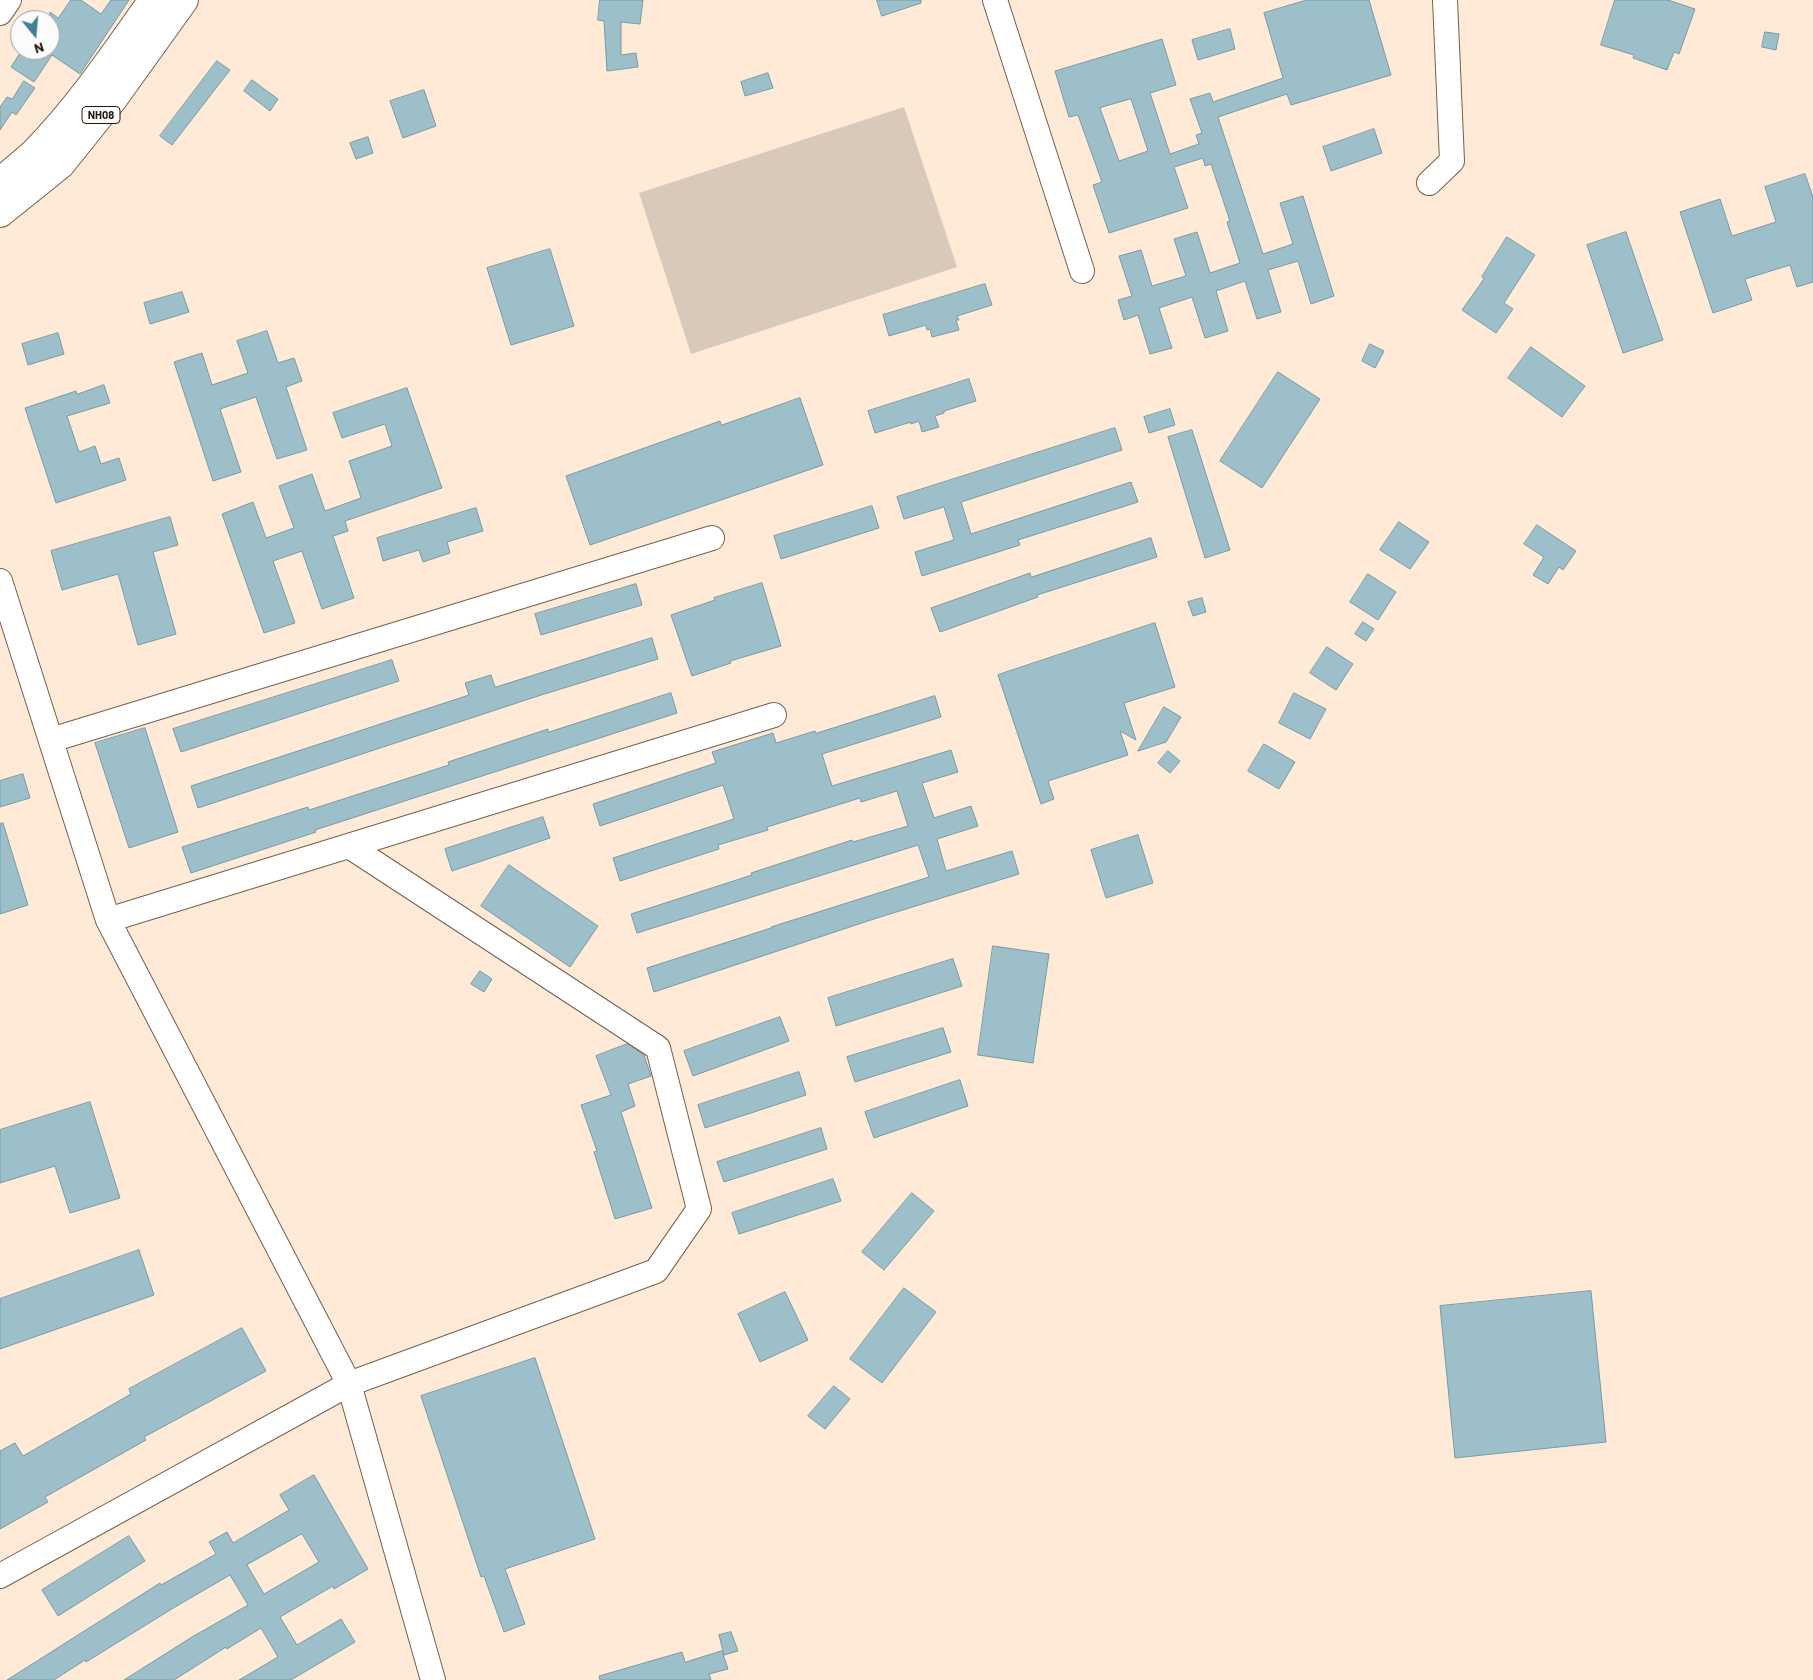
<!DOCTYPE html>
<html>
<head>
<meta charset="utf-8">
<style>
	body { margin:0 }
	#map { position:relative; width:1813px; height:1680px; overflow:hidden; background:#ffead7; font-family:Barlow,sans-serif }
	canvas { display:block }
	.north { position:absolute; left:10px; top:10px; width:50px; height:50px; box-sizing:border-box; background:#fbfbfb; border:1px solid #a39f9c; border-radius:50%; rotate:163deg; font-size:14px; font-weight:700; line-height:20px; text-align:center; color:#1f160e }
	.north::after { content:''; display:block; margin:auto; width:18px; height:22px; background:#3e8191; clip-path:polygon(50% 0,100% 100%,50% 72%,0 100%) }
</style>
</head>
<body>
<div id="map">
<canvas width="1813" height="1680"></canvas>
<div class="north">N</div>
</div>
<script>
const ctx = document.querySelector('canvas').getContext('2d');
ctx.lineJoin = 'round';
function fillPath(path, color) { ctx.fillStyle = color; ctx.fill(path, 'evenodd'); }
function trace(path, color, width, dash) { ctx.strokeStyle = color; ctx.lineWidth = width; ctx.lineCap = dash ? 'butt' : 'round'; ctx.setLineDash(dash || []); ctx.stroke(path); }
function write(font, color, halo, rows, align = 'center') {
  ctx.font = font + ' Barlow,sans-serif'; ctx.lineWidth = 4; ctx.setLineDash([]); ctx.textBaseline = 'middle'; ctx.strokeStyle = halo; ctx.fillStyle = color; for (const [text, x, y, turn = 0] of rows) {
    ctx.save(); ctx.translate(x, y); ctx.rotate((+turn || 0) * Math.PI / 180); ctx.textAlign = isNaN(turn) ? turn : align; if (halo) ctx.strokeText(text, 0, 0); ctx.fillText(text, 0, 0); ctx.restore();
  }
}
const green = new Path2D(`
	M904,107L957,267L691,354L639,193Z`);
const building = new Path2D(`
	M71,0H81L101,14L111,0H129L80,74L52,55L34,82L11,67L22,50H50V12L58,18Z
	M600,0H643L640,24L621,22V55L636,53L638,67L607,71L604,21L598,20Z
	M877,0H921V3L882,16Z
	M1307,0H1369L1391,75L1291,105L1287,94L1218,117L1263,254L1293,244L1280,203L1303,196L1334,296L1311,304L1298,261L1268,270L1281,312L1257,319L1245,281L1216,291L1228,331L1205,338L1192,297L1159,308L1172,348L1150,354L1138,315L1124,320L1118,300L1132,296L1119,256L1141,250L1152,286L1186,276L1174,239L1197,232L1210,273L1240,263L1227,222L1230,221L1211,164L1205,166L1203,158L1174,167L1188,208L1109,233L1093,185L1102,182L1078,115L1069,117L1055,71L1162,39L1176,85L1150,93L1170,154L1199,144L1196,135L1202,133L1190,99L1210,93L1213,102L1283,78L1264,13ZM1131,99L1148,151L1119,161L1100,108Z
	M1615,0H1668L1695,9L1679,54L1674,52L1667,70L1633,58L1634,55L1601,45Z
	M1230,29L1235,49L1198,60L1192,40Z
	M1765,32L1779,34L1776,50L1762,47Z
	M217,61L230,70L172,145L160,136Z
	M768,73L773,88L745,96L741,82Z
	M252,80L278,99L270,111L244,91Z
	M24,81L35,88L16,115L12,112L0,130V107L7,97L12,99Z
	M424,90L436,126L403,138L390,101Z
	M1374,129L1382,153L1331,171L1323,147Z
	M368,137L373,153L356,159L350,143Z
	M1805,174L1813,197V282L1797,287L1790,265L1745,279L1752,300L1713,313L1680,212L1720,199L1732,236L1776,222L1765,187Z
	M1626,232L1663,340L1623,353L1587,245Z
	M1507,237L1535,255L1504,303L1513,309L1496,333L1462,310L1484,279L1482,277Z
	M550,249L574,326L511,345L487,268Z
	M985,284L992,305L957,316L959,320H956L959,330L932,337L930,329L927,330L926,325L889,336L883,315Z
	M182,292L189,312L150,324L144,303Z
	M267,331L278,363L294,358L302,381L286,387L307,450L277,459L256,397L220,409L241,472L213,481L174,362L202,353L212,385L248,373L237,341Z
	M58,333L64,354L28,365L22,344Z
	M1370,344L1384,351L1375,368L1362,361Z
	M1531,347L1585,386L1562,417L1508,378Z
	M1278,372L1320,399L1262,488L1220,461Z
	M969,379L976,401L944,411V413L935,416L939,427L922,432L919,421L911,424V422L875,433L868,411Z
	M104,385L110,403L67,416L79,452L95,446L101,464L119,458L126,480L56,503L25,408L76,391L77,394Z
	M407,388L442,488L345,521L348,531L333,536L354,598L322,609L302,551L273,561L295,623L264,633L222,514L253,502L266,538L294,528L279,486L312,474L325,511L361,498L349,461L392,446L385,424L342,438L333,413Z
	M800,398L823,465L590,545L566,476L720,421L721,425Z
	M1170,409L1175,425L1149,433L1144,417Z
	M1115,428L1122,450L961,502L971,534L1131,482L1138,502L1018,540L1020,545L922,576L915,552L954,540L944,507L904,519L897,497Z
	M1192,430L1230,550L1205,558L1168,437Z
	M872,506L879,528L781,559L774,536Z
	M476,508L483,531L447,542L450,553L423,562L419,550L383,561L377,538Z
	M170,517L178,545L153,552L176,634L138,645L118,574L62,590L51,551Z
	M1399,522L1429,542L1410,569L1380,550Z
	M1537,525L1576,551L1563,570L1559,567L1548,584L1533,575L1544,557L1524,544Z
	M1151,538L1157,557L1037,595L1038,597L940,632L931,608L1030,573L1031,577Z
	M1368,574L1396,592L1378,620L1350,602Z
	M762,583L781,646L730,661L731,663L692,676L671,615L715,600L714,598Z
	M636,584L642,605L541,635L535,614Z
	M1202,598L1206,612L1193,616L1188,602Z
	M1363,622L1374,629L1366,641L1355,634Z
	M1155,623L1175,687L1124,703L1136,740L1120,731L1128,755L1048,781L1054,799L1041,804L998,675Z
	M652,638L658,659L538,696L198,808L191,786L469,695L465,683L491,675L495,687Z
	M1327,647L1353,664L1336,690L1310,673Z
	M392,660L399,681L181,752L173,729Z
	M671,693L677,713L315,830L316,832L191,873L182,847L308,807L309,810L449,765L448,762L548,729V732Z
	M1294,693L1326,709L1310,739L1279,723Z
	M935,696L941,717L822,754L832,786L951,750L958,772L922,783L934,818L971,806L978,826L937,839L946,871L1012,851L1019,874L877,918L654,992L647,968L771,928V927L929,877L918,845L637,933L631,914L752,875L751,873L852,840L853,842L908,826L897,791L861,802L860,798L767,827L768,830L718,845L719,849L620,881L613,858L734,819L723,785L600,826L593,804L716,763L712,752L773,733L776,743L815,731L816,733Z
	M1164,707L1181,717L1166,742L1138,751Z
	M145,728L178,832L129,848L95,743Z
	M1264,744L1295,762L1279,789L1248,771Z
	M1168,751L1180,761L1170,773L1158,763Z
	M23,774L30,798L0,807V781Z
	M543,817L550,838L452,871L445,849Z
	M3,823L28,905L0,914V824Z
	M1138,835L1153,883L1106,898L1091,850Z
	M509,865L598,926L570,967L481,906Z
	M993,946L1049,954L1033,1063L978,1055Z
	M953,959L962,986L836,1026L828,998Z
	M480,971L492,979L484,992L471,984Z
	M780,1017L789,1041L693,1076L684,1051Z
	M943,1028L951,1052L855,1082L847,1057Z
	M627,1044L644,1055L651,1076L628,1084L635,1106L621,1112L652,1208L615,1219L594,1152L597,1151L581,1105L611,1095L596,1056Z
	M799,1072L806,1095L705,1128L698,1105Z
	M960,1080L968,1106L874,1138L865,1112Z
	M90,1102L120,1198L70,1213L55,1166L0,1183V1130Z
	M821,1128L827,1149L724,1182L717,1162Z
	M833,1179L841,1201L739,1234L732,1213Z
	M912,1193L934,1211L884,1270L862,1252Z
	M139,1250L154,1295L0,1349V1299Z
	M904,1288L936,1312L882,1383L850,1359Z
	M1591,1291L1606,1442L1455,1458L1440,1306Z
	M785,1292L808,1340L760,1362L738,1314Z
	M242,1328L266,1371L144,1437L146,1440L45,1497L48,1502L0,1529V1451L15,1443L23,1456L131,1394L129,1389Z
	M535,1358L595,1539L505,1569L525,1624L504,1632L484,1576L481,1577L421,1396Z
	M834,1386L850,1399L825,1429L808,1416Z
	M314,1475L368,1569L334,1589L333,1586L280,1617L297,1645L341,1619L355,1642L291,1680H239L278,1657L261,1628L227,1649L226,1647L174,1680H124L192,1637L248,1605L230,1575L175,1607L86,1662L85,1660L54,1680H7L160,1583L161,1585L216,1554L209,1542L227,1532L233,1543L289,1510L280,1495ZM302,1534L319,1562L264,1594L247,1565Z
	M129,1536L145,1561L58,1616L42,1590Z
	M731,1632L738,1651L724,1655L719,1635Z
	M722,1651L728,1669L709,1674L711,1680H600L599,1676L682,1652L685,1662Z`);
const minor = new Path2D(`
	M995,0L1082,271
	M0,13L9,0
	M1429,183L1452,161L1445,0
	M0,581L108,920L349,1384L433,1680
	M51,740L712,538
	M108,920L774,715
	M0,1576L349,1384L656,1271L699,1209L658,1048L349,846`);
const highway = new Path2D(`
	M0,182C12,172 24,162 35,152C80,106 116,52 153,0
	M0,213L61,164L113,99L184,0`);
const shields = [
	[101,115,38]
];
const shieldNames = [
	["NH08",101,115]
];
fillPath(green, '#d8c9ba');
fillPath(building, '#9cbfc9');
trace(building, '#779ba5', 1);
trace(minor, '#76604c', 26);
trace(highway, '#76604c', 30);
trace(minor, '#fff', 24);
trace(highway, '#fff', 28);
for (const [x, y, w] of shields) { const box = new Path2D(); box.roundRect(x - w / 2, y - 8.5, w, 17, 4); ctx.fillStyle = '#fbfbfb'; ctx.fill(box); trace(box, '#1f160e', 1); }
write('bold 11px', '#1f160e', null, shieldNames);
</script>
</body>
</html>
